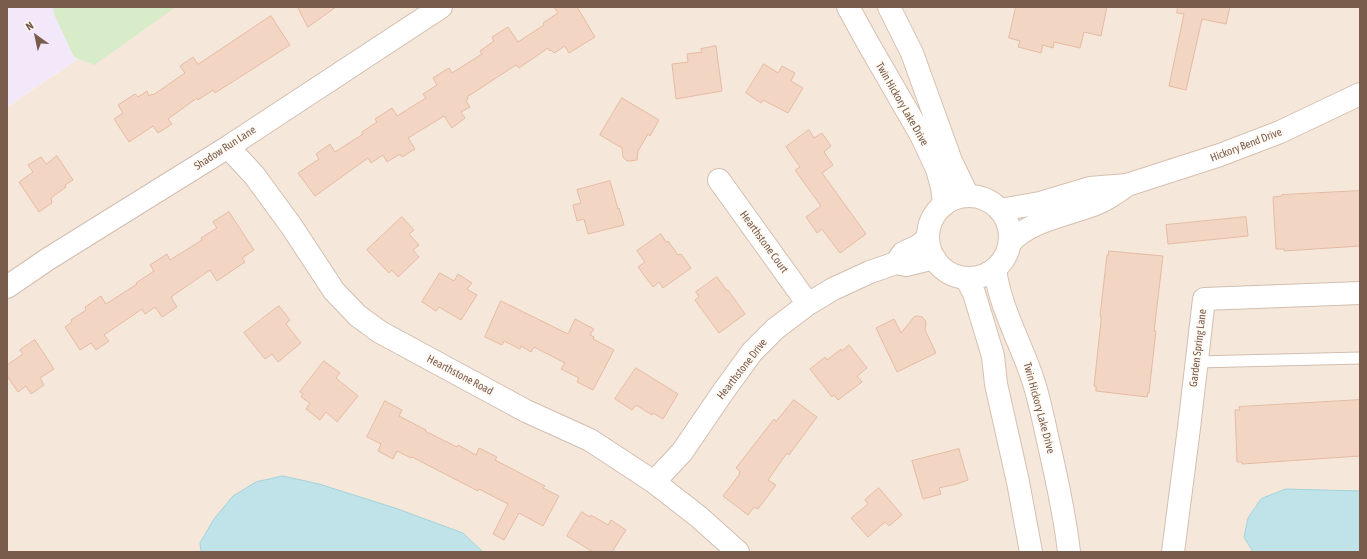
<!DOCTYPE html>
<html>
<head>
<meta charset="utf-8">
<style>
	body { margin:0 }
	#map { position:relative; width:1367px; height:559px; overflow:hidden; background:#fdf6ec; font-family:"Asap Condensed",sans-serif }
	canvas { display:block }
	.frame { position:absolute; inset:0; border:8px solid #7a5c4d; pointer-events:none }
	.north { position:absolute; left:16px; top:16px; width:40px; height:40px; -webkit-text-stroke:3px #fffaf3; paint-order:stroke; rotate:327deg; font-size:11px; font-weight:700; line-height:16px; text-align:center; color:#7a5c4d }
	.north::after { content:''; display:block; margin:auto; width:14px; height:18px; background:#7a5c4d; clip-path:polygon(50% 0,100% 100%,50% 72%,0 100%) }
</style>
</head>
<body>
<div id="map">
<canvas width="1367" height="559"></canvas>
<div class="frame"></div>
<div class="north">N</div>
</div>
<script>
const ctx = document.querySelector('canvas').getContext('2d');
ctx.lineJoin = 'round';
function fillPath(path, color) { ctx.fillStyle = color; ctx.fill(path, 'evenodd'); }
function trace(path, color, width, dash) { ctx.strokeStyle = color; ctx.lineWidth = width; ctx.lineCap = dash ? 'butt' : 'round'; ctx.setLineDash(dash || []); ctx.stroke(path); }
function write(font, color, halo, rows, align = 'center') {
  ctx.font = font + ' "Asap Condensed",sans-serif'; ctx.lineWidth = 3.5; ctx.setLineDash([]); ctx.textBaseline = 'middle'; ctx.strokeStyle = halo; ctx.fillStyle = color; for (const [text, x, y, turn = 0] of rows) {
    ctx.save(); ctx.translate(x, y); ctx.rotate((+turn || 0) * Math.PI / 180); ctx.textAlign = isNaN(turn) ? turn : align; if (halo) ctx.strokeText(text, 0, 0); ctx.fillText(text, 0, 0); ctx.restore();
  }
}
const residential = new Path2D(`
	M155,7H1360V552H7V107Z`);
const education = new Path2D(`
	M7,7H155L7,107Z`);
const green = new Path2D(`
	M53,7H176L94,65L74,57L54,14Z`);
const water = new Path2D(`
	M283,476L319,484L395,508L463,533L483,552H201L200,543L214,519L233,496L256,482Z
	M1286,489L1360,491V552H1253L1244,537L1248,518L1261,499Z`);
const building = new Path2D(`
	M298,7H336L308,27Z
	M554,7H577L595,37L569,53L565,46L554,53L551,50L550,51L548,48L519,68L516,65L467,97L468,99L466,101L470,107L461,112L465,118L452,128L444,116L408,138L415,149L402,157L400,154L387,162L383,155L371,163L368,158L315,196L298,173L319,159L316,154L330,144L335,152L363,134L362,132L377,122L375,119L392,108L397,116L426,98L423,94L437,85L433,78L449,68L452,73L482,54L480,51L494,41L492,37L508,27L518,42L544,25L543,23L558,13Z
	M1016,7H1107L1101,36L1084,32L1080,48L1054,42L1053,48L1043,45L1041,53L1018,47L1020,41L1009,38Z
	M1178,7H1230L1226,24L1202,19L1186,90L1169,86L1184,14L1177,13Z
	M271,16L290,45L215,93L213,90L198,100L197,98L168,119L172,124L158,133L153,126L129,142L114,119L123,113L118,105L135,94L138,97L147,91L149,96L152,94L153,95L185,73L180,66L193,57L198,64Z
	M716,46L722,91L676,99L672,64L688,62L687,54L702,52L701,49Z
	M764,64L778,73L782,66L795,73L791,81L803,88L788,113L763,100L761,103L746,93Z
	M622,98L659,120L650,136L648,134L638,151L637,160L630,161H627L623,157L622,148L600,135Z
	M809,130L814,138L822,133L831,146L824,152L833,165L822,173L866,234L840,253L822,229L817,233L806,217L821,206L795,170L800,167L786,147Z
	M57,156L73,180L65,185L66,187L51,198L52,203L39,212L19,182L33,172L28,165L41,157L46,164Z
	M610,181L618,209L619,208L624,225L588,234L584,219L577,221L573,205L581,203L577,190Z
	M1360,191V246L1284,251V249H1276L1273,197L1282,196V195Z
	M229,212L254,250L242,258L245,262L217,281L210,270L171,297L177,307L162,317L155,307L145,314L142,309L104,335L109,341L96,350L91,343L80,350L65,327L72,322L71,320L86,310L85,307L101,296L106,304L137,284L136,283L154,271L150,265L167,254L170,260L202,240L201,238L217,228L213,222Z
	M402,217L414,230L409,234L419,245L413,250L419,257L398,277L392,270L389,273L367,250Z
	M1246,217L1248,236L1168,244L1166,225Z
	M661,234L666,242L668,241L678,255L681,254L691,268L663,288L659,282L653,287L638,267L645,262L637,251Z
	M1109,251L1163,256L1154,331H1156L1152,366L1149,393L1148,392L1147,397L1096,391V386H1094L1101,321V316H1100L1107,255H1108Z
	M440,273L454,281L458,274L472,283L467,289L477,295L461,320L439,307L436,311L422,302Z
	M717,277L727,291L728,290L745,314L719,333L695,300L699,297L696,292Z
	M501,301L568,334L575,319L594,329L590,335L594,337L593,339L614,350L593,390L577,382L579,378L561,369L565,363L534,347L531,352L521,346L520,349L504,341L502,345L485,337Z
	M279,306L290,320L286,324L301,343L278,362L272,354L265,359L244,333Z
	M918,316L922,317L925,320L926,324L925,330L936,353L897,372L876,328L894,319L901,333L914,317Z
	M35,340L54,369L40,378L44,385L31,394L26,386L18,392L7,376V365L23,354L20,350Z
	M849,345L867,368L857,376L862,382L838,400L834,395L832,397L810,369L825,357L827,360L841,349L842,351Z
	M324,361L340,373L336,378L358,396L337,422L326,412L320,420L306,409L310,403L301,397L303,394L300,392Z
	M636,368L678,394L663,419L653,413L652,415L636,405L632,410L615,399Z
	M794,400L817,417L789,455L787,453L768,480L776,485L758,509L754,507L748,515L723,496L739,475L740,471L736,468L774,419L776,421Z
	M1360,400V456L1242,464V462H1237L1235,410H1240L1239,407Z
	M385,401L402,410L399,416L426,430L425,431L457,447L458,445L476,455L479,448L497,457L495,460L545,486L543,488L559,496L543,526L519,513L504,540L493,534L508,504L479,489L478,491L412,457L411,458L397,451L393,459L378,451L381,444L367,437Z
	M959,449L968,480L957,484L939,488L941,494L923,499L912,461Z
	M879,488L902,515L889,526L885,522L868,537L851,518L868,504L865,500Z
	M582,512L590,517L591,515L608,525L611,520L626,530L612,552H593L567,536Z`);
const lane = new Path2D(`
	M1197,362L1360,358`);
const street = new Path2D(`
	M228,147L254,175L292,227L334,291L358,316L380,332L526,411L590,440L654,482L699,517L738,552
	M719,180L808,304
	M896,263L906,265L926,260L935,259
	M7,287L48,259L228,147L441,7
	M654,482L682,452L723,392L752,352L775,329L808,304L833,289L870,272L896,263L903,253L918,246L928,238
	M1173,552L1189,428L1204,299L1360,293`);
const secondary = new Path2D(`
	M848,7L869,45L921,135L937,169L942,187L944,205
	M889,7L912,53L951,161L968,196
	M1127,185L1220,155L1280,132L1360,94
	M928 237a41 41 0 1 1 82 0a41 41 0 1 1-82 0Z
	M1000,210L1040,203L1090,188L1127,185C1116,193 1105,201 1093,205C1067,215 1028,221 1010,243
	M995,269C1000,308 1021,343 1033,380C1040,401 1044,423 1049,445C1057,480 1065,516 1069,552
	M966,278L974,293L993,356L996,384L1018,482L1031,552`);
const streetNames = [
	["Twin Hickory Lake Drive",902,104,60],
	["Hickory Bend Drive",1246,145,-21],
	["Shadow Run Lane",225,148,-33],
	["Hearthstone Court",764,242,54],
	["Garden Spring Lane",1198,348,-83],
	["Hearthstone Drive",742,369,-52],
	["Hearthstone Road",460,375,28],
	["Twin Hickory Lake Drive",1039,408,75]
];
fillPath(residential, '#f5e8da');
fillPath(education, '#f3e8fa');
fillPath(green, '#d8ecc9');
fillPath(water, '#bfe3e8');
trace(water, '#a5d3da', 1);
fillPath(building, '#f3d5c3');
trace(building, '#e6bba3', 1);
trace(lane, '#d1beb0', 13);
trace(street, '#d1beb0', 24);
trace(secondary, '#d6c0b0', 24);
trace(lane, '#fff', 11);
trace(street, '#fff', 22);
trace(secondary, '#fff', 22);
write('11px', '#7a5c4d', '#fffaf3', streetNames);
</script>
</body>
</html>
